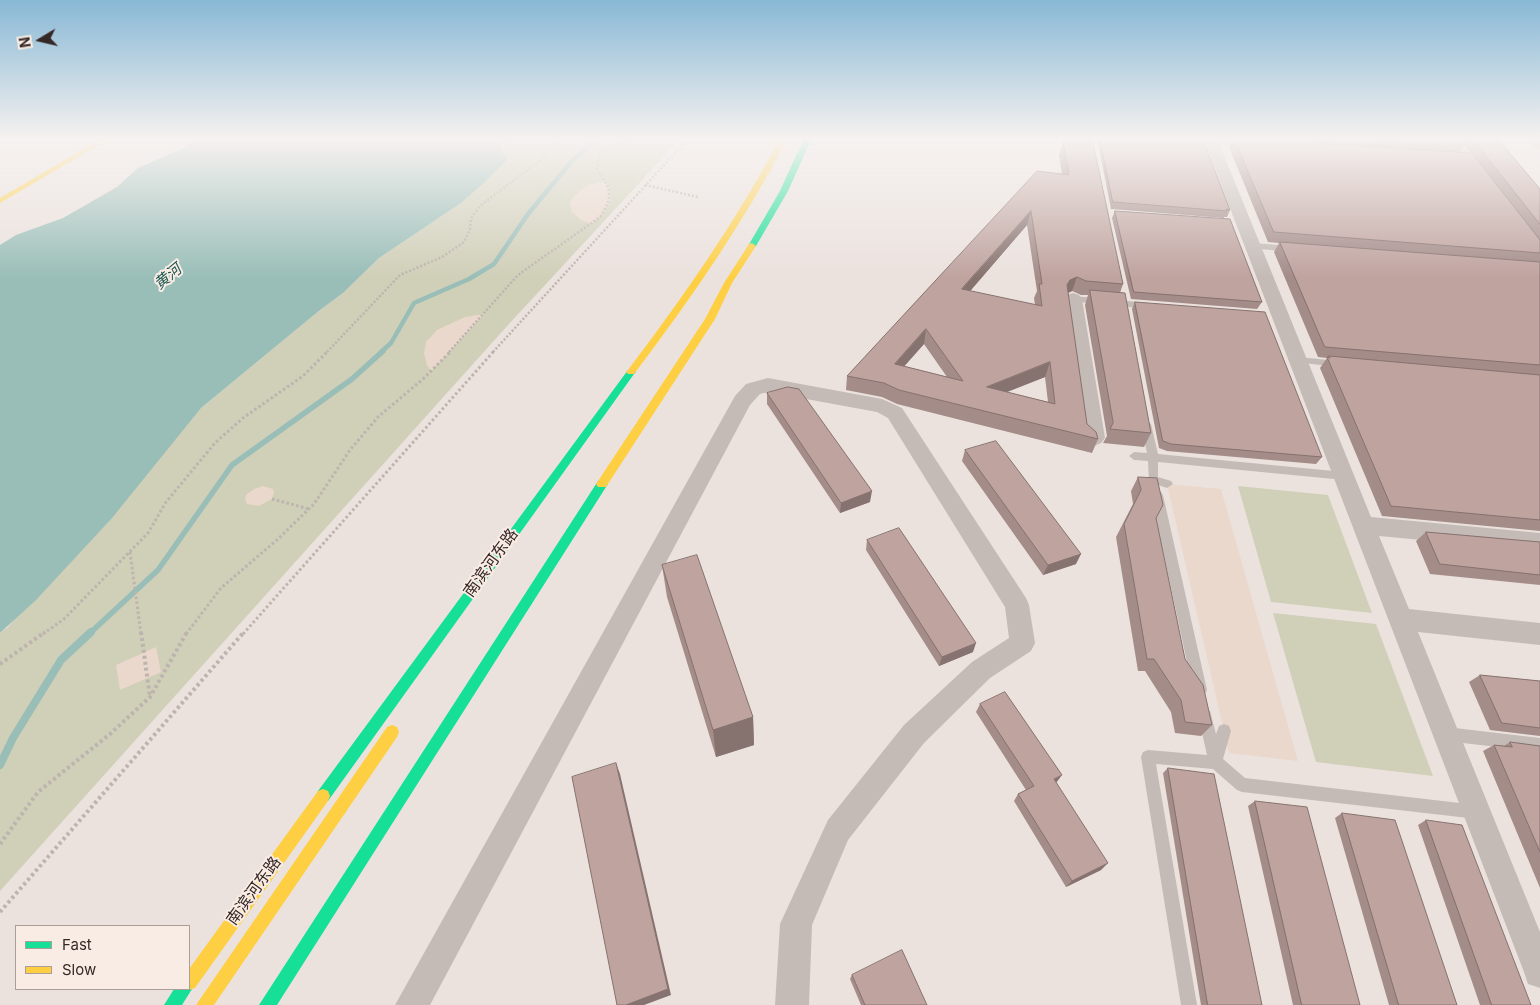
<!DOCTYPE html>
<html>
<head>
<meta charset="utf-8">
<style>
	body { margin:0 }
	#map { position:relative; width:1540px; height:1005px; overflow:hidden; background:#ebe2de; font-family:Inter,sans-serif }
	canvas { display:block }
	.legend { position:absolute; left:15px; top:925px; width:175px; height:65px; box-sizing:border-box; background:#f9ece4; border:1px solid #ab9e98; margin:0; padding:6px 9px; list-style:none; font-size:15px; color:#352826 }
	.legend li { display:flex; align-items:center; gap:10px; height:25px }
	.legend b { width:25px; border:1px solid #ab9e98 }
	.north { position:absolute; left:15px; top:15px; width:50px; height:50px; -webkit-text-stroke:4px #f9ece4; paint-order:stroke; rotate:261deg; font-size:14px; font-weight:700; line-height:20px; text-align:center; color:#352826 }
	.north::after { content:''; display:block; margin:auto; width:18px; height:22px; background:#352826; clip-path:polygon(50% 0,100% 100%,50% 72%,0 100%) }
</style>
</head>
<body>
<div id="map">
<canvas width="1540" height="1005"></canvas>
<ul class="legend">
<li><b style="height:6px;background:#16e098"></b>Fast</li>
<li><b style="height:6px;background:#ffcf43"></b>Slow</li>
</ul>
<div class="north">N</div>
</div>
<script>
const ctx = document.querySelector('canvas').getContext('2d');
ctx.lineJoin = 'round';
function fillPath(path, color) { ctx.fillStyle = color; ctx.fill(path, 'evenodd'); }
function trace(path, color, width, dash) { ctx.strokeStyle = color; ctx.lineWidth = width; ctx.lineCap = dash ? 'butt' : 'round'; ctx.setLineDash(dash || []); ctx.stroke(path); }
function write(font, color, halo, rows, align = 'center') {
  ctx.font = font + ' Inter,"Noto Sans SC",sans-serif'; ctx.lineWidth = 4; ctx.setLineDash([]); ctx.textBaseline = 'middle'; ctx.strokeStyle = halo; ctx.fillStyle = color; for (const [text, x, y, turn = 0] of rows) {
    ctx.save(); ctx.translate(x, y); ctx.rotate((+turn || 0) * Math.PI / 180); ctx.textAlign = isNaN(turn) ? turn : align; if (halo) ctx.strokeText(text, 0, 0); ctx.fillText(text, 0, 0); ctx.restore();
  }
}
const green = new Path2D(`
	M511,138H681L508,325L0,891V633L8,627L201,408L320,310L343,293L379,258L461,203L483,184L506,161L507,158L501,151V145Z
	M1238,486L1328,495L1372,613L1271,602Z
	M1273,613L1376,624L1433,776L1316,762Z`);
const plaza = new Path2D(`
	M605,181L609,188L611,197L608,206L601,216L591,224L581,220L572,212L570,204L573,197L588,185Z
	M484,314L444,358L431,371L427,365L424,353L426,342L437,330L465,317Z
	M1167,484L1221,489L1298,761L1229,753Z
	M263,486L273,489L274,492L272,499L259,506L247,504L245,498L247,494L254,489Z
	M156,647L161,672L120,690L116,665Z`);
const water = new Path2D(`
	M191,138H511L501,145V151L507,158L506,161L483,184L461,203L379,258L343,293L320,310L201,408L112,518L36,600L0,633V245L16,235L63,218L117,187L138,168L187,146Z`);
const streamFar2 = new Path2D(`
	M381,352L391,343L414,303L469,279L494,264L528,214L572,161L599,138`);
const streamFar1 = new Path2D(`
	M89,634L158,570L232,465L352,379L383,351`);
const stream = new Path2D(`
	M0,765L13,738L61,660L91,632`);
const pathFar2 = new Path2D(`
	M645,185L698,197
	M327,352L400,275L442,257L464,242L470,229L471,218L480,206L538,162L560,138
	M449,352L518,275L600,217C614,196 611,189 597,170L600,153L632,138
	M493,352L689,138`);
const pathFar1 = new Path2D(`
	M272,499L309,509
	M130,552L141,634
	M43,634L64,619L148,533L166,502L215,443L243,418L303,376L328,351
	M186,634L221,588L278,539L314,504L350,450L378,417L423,379L451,351
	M243,634L494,351`);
const path = new Path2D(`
	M141,632L150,697
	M0,664L45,632
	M0,844L38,792L110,734L150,697L187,632
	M0,912L244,632`);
const lane = new Path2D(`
	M1449,138H1456L1476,162V166H1470Z
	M1209,140L1246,143L1250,145L1246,147L1212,144L1208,142Z
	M1253,243L1291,246L1295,249L1291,252L1250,248L1249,246Z
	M1073,296L1149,303L1154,306L1149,309L1070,301L1068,299Z
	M1298,357L1338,361L1343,364L1338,367L1295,362L1293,360Z
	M1146,420L1151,424L1158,454L1344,472L1349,476L1344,480L1158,462V477L1171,481L1173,484L1167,488L1149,482L1148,461L1134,460L1129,456L1134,452L1147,453L1141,424Z
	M1157,491L1161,492L1163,495L1207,690L1205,694L1200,696L1195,694L1193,690L1151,495L1153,492Z
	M1205,709L1210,711L1216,734L1219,726L1224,724L1229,726L1231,731L1223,759L1245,778L1477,805L1482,807L1484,812L1482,817L1477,819L1242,792L1237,790L1213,769L1156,764L1197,1005H1181L1141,757L1143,752L1148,750L1207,755L1198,715L1200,711Z
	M1446,727L1540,738V752L1446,741L1441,739L1439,734L1441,729Z`);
const street = new Path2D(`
	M1203,138H1217L1371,517L1540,533V551L1379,536L1409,609L1540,623V645L1418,632L1540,932V988L1528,984L1524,972Z
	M1526,138H1540V150L1535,149Z
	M1073,293L1079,295L1082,299L1105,438L1101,443L1094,446L1087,443L1083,438L1064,299L1067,295Z
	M768,378L882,399L902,408L1026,598L1029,605L1035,643L1031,651L990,678L924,743L848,840L812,925L809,1005H775L780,924L828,820L904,725L972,662L1009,638L1005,607L888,418L877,412L768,392L760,394L750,405L430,1005H395L735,396L746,384Z`);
const fast = new Path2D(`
	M804,138H812L788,191L756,246L752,249L749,248L748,246L780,191Z
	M631,369L636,372L634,374L328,801L323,803L318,801L316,796L318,791L628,370Z
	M602,480L608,484L606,487L277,1005H259L598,481Z
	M189,983L192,989L182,1005H164L174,989H189Z`);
const slow = new Path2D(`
	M102,138H111L0,203V198Z
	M780,138H788C744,222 691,299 634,374H628L626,372L628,370C684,296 737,220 780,138Z
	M752,243L756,246L732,283L715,319L606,487H598L596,484L598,481L705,319L724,283L749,244Z
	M392,725L397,727L399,732L397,737L214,1005H196L387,727Z
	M323,789L328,791L330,796L328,801L195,988L189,990L185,989H189V969L318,791Z`);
const wall = new Path2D(`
	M1097,138H1202L1230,210L1227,217H1224V218L1111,209Z
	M1233,138L1309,142L1306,138H1497L1540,189V531L1382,516L1320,368L1327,358L1318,357L1274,252L1279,243L1268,242L1229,147ZM1464,145L1470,153L1459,152Z
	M1063,142L1123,284L1120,293L1151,433L1144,447L1103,443L1107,436L1085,305L1088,295H1081L1072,291L1068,293L1087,424L1098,439L1092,453L897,404L882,397L846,390L847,376L1062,174L1059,155ZM1027,225L1037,291L1034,298L1035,305L970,291ZM924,344L947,377L904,366ZM1045,377L1048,402L1007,392Z
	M1115,211L1262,302L1257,309L1131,299L1112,218Z
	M1135,302L1322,457L1316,464L1167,451L1159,448L1132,309Z
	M767,393L870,502L840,513L767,404Z
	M965,450L1076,564L1043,575L962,461Z
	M1138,477L1156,518L1185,659L1212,725L1201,736L1175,733L1171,712L1145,671H1138L1116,537L1133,504L1131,491Z
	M1426,532L1540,542V585L1430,574L1416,541Z
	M867,540L973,652L939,666L866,550Z
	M662,565L753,717L754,745L716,757L667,597Z
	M1480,675L1540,681V736L1490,730L1469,682Z
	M980,704L1056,783L1101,870L1066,887L1014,801L1018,794L1026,790L976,712Z
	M1510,742L1540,746V888L1483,751L1494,745L1504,746Z
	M1168,768L1262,1005H1201L1163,773Z
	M1255,801L1360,1005H1293L1248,806Z
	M1342,813L1457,1005H1389L1335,818Z
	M1426,820L1531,1005H1480L1418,825Z
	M852,975L927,1005H861L850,979Z`);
const shadedWall = new Path2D(`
	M1031,211L1027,225L959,304L962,289Z
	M1077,277L1072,291L1066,294L1067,285L1070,280Z
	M926,329L924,344L893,379L895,364Z
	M1050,362L1045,377L984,401L987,387Z
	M872,491L870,502L840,513L841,503Z
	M1081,554L1076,564L1043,575L1048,565Z
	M976,643L973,652L939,666L942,657Z
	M753,717L754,745L716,757L713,730Z
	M616,763L620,774L671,995L644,1005H626Z
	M1062,775L1056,783L1054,779Z
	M1108,863L1101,870L1066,887L1072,881Z`);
const building = new Path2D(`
	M1066,138H1092L1123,284L1086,281L1077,277L1070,280L1067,285L1087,424L1096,432L1098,439L899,390L884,383L847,376L1037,171L1069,175L1063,142ZM1031,211L1042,284H1039L1042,306L962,289ZM926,329L963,381L895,364ZM1050,362L1055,404L987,387Z
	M1100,138H1202L1230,210L1226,209L1227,211L1113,202Z
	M1234,138L1472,153L1540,240V253L1274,232Z
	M1364,138H1460L1465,144Z
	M1472,138H1497L1540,189V224Z
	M1115,211L1230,219L1262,302L1134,292Z
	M1280,242L1540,262V365L1325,347Z
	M1090,290L1125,293L1151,433L1110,429L1113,423Z
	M1135,302L1265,312L1322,457L1171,444L1163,441Z
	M1329,356L1540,375V520L1391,506L1327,357L1330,358Z
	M788,387L799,389L872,491L841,503L767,393Z
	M996,441L1081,554L1048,565L965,450Z
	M1138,477L1157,478L1163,505L1156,518L1185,659L1203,685L1212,725L1185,722L1181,700L1154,659H1147L1124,524L1141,490Z
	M899,528L976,643L942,657L867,540Z
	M1426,532L1540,542V575L1440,564Z
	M697,555L753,717L713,730L662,565Z
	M1480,675L1540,681V728L1502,723Z
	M1005,692L1062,775L1054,779L1108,863L1072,881L1018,794L1034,786L980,704Z
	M1510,742L1540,746V852L1494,745L1512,747Z
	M616,763L668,989L626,1005H617L572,777Z
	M1168,768L1214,774L1262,1005H1208Z
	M1255,801L1307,807L1360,1005H1302Z
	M1342,813L1395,820L1457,1005H1399Z
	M1426,820L1462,825L1531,1005H1492Z
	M902,950L927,1005H865L852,975Z`);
const farWaternames = [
	["黄河",168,277,-40]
];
const streetNames = [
	["南滨河东路",491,563,-54],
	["南滨河东路",254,891,-54]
];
fillPath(green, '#d0cfb8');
fillPath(plaza, '#ead8cc');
fillPath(water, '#99beb8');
trace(streamFar2, '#99beb8', 4.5);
trace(streamFar1, '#99beb8', 5.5);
trace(stream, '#99beb8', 8);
trace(pathFar2, '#bdb3af', 2.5, [2, 2]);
trace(pathFar1, '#bdb3af', 3, [2.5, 2.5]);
trace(path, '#bdb3af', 4, [3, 3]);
fillPath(lane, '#c4bbb7');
fillPath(street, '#c4bbb7');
fillPath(fast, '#16e098');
fillPath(slow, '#ffcf43');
fillPath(wall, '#a48c89');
fillPath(shadedWall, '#86726f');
fillPath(building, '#bfa39f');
trace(building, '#86726f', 1);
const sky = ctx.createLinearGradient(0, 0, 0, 278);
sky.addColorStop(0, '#88b8d5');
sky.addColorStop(0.5, '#f6f2f0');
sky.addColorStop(1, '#f6f2f000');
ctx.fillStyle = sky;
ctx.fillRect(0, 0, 1540, 278);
write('italic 15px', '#1b5751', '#f9ece4', farWaternames);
write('16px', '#352826', '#f9ece4', streetNames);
</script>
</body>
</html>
